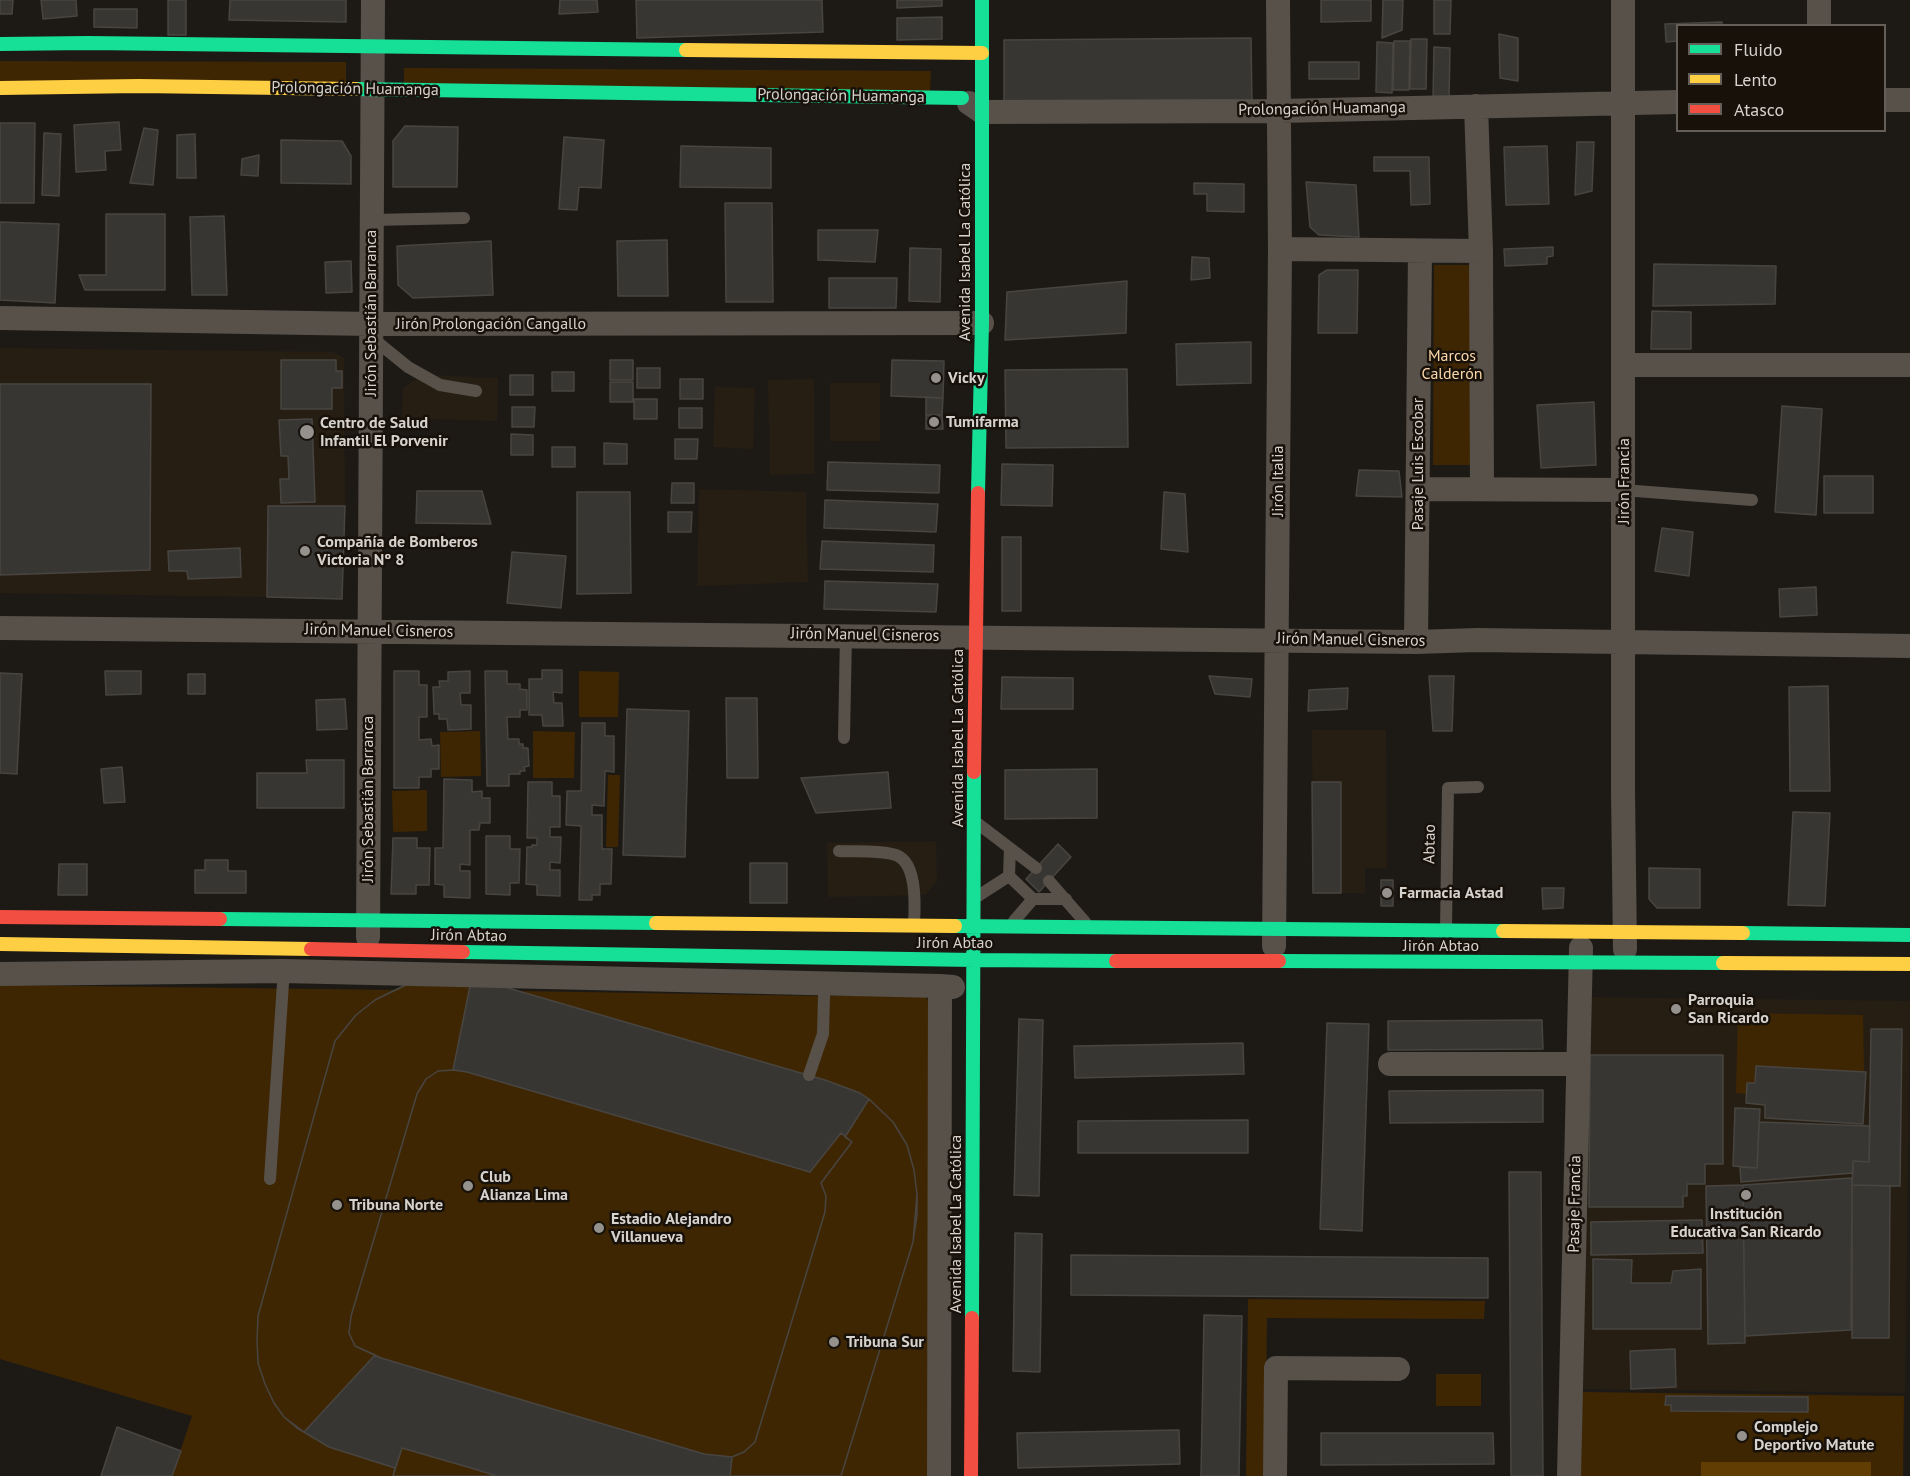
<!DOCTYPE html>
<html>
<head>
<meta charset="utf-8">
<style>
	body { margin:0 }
	#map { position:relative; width:1910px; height:1476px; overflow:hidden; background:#1d1a16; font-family:"PT Sans",sans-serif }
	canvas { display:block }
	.legend { position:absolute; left:1676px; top:24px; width:210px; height:108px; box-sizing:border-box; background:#17110a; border:2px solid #635e58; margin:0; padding:8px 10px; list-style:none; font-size:18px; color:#d6d2cd }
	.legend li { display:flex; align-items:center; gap:12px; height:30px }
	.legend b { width:30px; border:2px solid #635e58 }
</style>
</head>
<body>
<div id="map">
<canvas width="1910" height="1476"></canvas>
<ul class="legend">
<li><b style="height:8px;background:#16e098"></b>Fluido</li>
<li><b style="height:8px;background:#ffcf43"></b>Lento</li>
<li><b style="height:8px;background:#f24e42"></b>Atasco</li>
</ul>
</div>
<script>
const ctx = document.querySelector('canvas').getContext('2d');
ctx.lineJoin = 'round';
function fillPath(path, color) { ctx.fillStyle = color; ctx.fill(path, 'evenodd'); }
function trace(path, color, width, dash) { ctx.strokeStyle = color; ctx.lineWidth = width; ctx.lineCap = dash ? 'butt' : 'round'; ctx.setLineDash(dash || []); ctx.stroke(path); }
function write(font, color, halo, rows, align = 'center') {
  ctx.font = font + ' "PT Sans",sans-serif'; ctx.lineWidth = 5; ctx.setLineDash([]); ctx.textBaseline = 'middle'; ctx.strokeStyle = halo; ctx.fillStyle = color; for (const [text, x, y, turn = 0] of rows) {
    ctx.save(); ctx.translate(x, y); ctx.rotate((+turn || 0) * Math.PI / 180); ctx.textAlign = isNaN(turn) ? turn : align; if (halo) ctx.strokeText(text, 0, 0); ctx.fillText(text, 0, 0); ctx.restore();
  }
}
const built = new Path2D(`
	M0,348L333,352L344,358L345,506H268L267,597L0,593Z
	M423,375L498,378L497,421L402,418L403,388Z
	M814,379L815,474L770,475L768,380Z
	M830,383H880V441H830Z
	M715,387L755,388L753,449L713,447Z
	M699,489L806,492L808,582L697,586Z
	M1312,730H1386L1387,868H1365V893H1313Z
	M936,841L937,882L925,895L828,897L827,843Z
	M1587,997L1910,1001L1905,1393L1583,1389Z`);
const green = new Path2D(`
	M0,61L346,62V88L0,87Z
	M404,68L931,71L930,91L404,89Z
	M1434,265H1472L1471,465H1433Z
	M579,671L619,672L618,717H579Z
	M480,731L481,776L441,777L440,732Z
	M533,731L575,732L574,778H533Z
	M608,775H620L618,847H606Z
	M427,790V831L393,832L392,791Z
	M410,983L518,991L824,996L923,993L937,1013L933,1476H172L192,1416L0,1359V985L394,990Z
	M1738,1013L1863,1015L1864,1072L1756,1066L1755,1083H1747L1746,1094L1736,1093Z
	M1248,1299L1485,1301L1484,1319L1267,1318L1265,1476H1246Z
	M1436,1374H1481V1406H1436Z
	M1582,1392L1904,1396L1903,1476H1580Z`);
const water = new Path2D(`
	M1701,1462H1871V1476H1701Z`);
const building = new Path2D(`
	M0,0H13L12,14H0Z
	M41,0H76L77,16L43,19Z
	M168,0H186V35H168Z
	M230,0H346V22L229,20Z
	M560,0H597L598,12L559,14Z
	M636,0H822L823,32L637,38Z
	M897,0H942V6L897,8Z
	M1321,0H1371V21L1321,22Z
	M1383,0H1403L1402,30L1382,38Z
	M1434,0H1451L1450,34H1434Z
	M94,9H137V28L94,27Z
	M942,17V39L897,40V18Z
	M1722,22V26H1678V41L1666,42L1665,24Z
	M1499,34L1518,38V81L1500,78Z
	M1251,38L1252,103L1004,106V40Z
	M1411,39H1427L1426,89H1410Z
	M1394,41H1410L1409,90H1393Z
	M1377,42L1393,43L1392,93L1376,92Z
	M1434,47L1450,48L1449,98L1433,97Z
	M1309,62H1359V79H1309Z
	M119,122L121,150L105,151L106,170L76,172L74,125Z
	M0,123H35L34,203H0Z
	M405,126L458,127L457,187H393V141Z
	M144,128L158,130L153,185L130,183Z
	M44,133L61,134L59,196L42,195Z
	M195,134L196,178H177V135Z
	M564,137L604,140L601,188L579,187L577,210L559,209Z
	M281,140L342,141L351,156V184L281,183Z
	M1577,142H1594L1592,191L1575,195Z
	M681,146L771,148V188L680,187Z
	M1547,146L1549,204L1506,205L1504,147Z
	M259,155L258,176L241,175L242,159Z
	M1374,157H1429L1430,204L1411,205L1410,171H1374Z
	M1306,182L1356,185L1359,237L1319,235L1310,227Z
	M1194,183L1244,184V212L1207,211V194H1194Z
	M725,203H772L773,302H726Z
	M106,214H165V290H85L79,275H106Z
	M224,216L227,295H192L190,217Z
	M0,222L59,224L55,303L0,300Z
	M818,230H878L875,262L818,260Z
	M667,240L668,296H618L617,241Z
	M491,241L493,295L413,298L398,285L397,246Z
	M1553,247V256L1547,257V264L1505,266L1504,249Z
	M910,248L941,249L940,302L909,301Z
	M1192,257L1209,258L1210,278L1191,280Z
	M351,261L352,292L326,293L325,262Z
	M1654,264L1776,266L1775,304L1653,306Z
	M1327,270H1358L1357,333H1318L1319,275Z
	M829,278H897L896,308H829Z
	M1127,281L1126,333L1005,340L1007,292Z
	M1652,311L1691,312V349H1651Z
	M1251,342V383L1177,385L1176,344Z
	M281,360H336V371H342V388H332V409H281Z
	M610,360H633V380H610Z
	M892,360L944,361L943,398L891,396Z
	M637,368H660V388H637Z
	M1127,369L1128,447L1006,448L1005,370Z
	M552,372H574V391H552Z
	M510,375H533V395H510Z
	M680,379H703V399H680Z
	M610,382H633V402H610Z
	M0,384H151L150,570L0,575Z
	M926,397L943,398L942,415H926Z
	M634,399H657V419H634Z
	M1594,402L1596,465L1541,468L1537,405Z
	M1782,406L1822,409L1816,515L1775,512Z
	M512,407H535L534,427H512Z
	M679,408H702V428H679Z
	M926,415H942L943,429H926Z
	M312,419L315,502L281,503L280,479H289L288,456H281L279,420Z
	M511,434L533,435V455H511Z
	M675,439H698L697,459H675Z
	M604,443L627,444V464H604Z
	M552,447H575V467H552Z
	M828,462L940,465L939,493L827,490Z
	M1002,464L1053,465L1052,506L1001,505Z
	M1359,470L1399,471L1402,497L1356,496Z
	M1824,476H1873V513H1824Z
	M672,483H694V503H671Z
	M417,491H482L491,524L416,523Z
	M577,492H630L631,593L577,594Z
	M1164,492L1185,494L1188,552L1161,549Z
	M825,500L938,504L936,532L824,528Z
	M268,506H345L342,599L267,597Z
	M668,512H692L691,532H668Z
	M1662,528L1693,532L1689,576L1655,571Z
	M1002,537H1021V611H1002Z
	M822,541L934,545L933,572L820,569Z
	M240,548L241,577L188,579L187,571H169L168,551Z
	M512,552L566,556L561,608L507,603Z
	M825,581L938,584L936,612L824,609Z
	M1816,587L1817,615L1780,617L1779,589Z
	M542,670H562V693L553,692L554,703H562L563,726H543L542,715H529V679H542Z
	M105,671H141V694L106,695Z
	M394,671H419V685H427V717H419V740L431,739L432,746L439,745V769H431V777H419V788H394Z
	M470,671V693H460L461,705H471V729L448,730L447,719H439V714H434L433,687H440L439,681H448V672Z
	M485,671H507V684H520V689L527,690V710H520V717H507L508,739H519V744H523V748H528L529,766L524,767L525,771H520V774H509V786H487Z
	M0,673L22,674L17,774L0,773Z
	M188,674H205V694H188Z
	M1209,676L1252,679L1250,697L1215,694Z
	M1429,676H1454L1452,731H1433Z
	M1002,677L1073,678V709H1001Z
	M1828,686L1830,791H1790L1789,687Z
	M1348,688L1347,709L1308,711L1309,690Z
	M726,698H757L758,778H727Z
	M345,699L347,729L317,730L316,700Z
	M627,709L689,711L685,857L623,855Z
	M582,723H605V736H614V772L605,771L604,806L592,805V815H602V849H612L611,884H600V895H592V900H579L581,826L566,825L567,791H581Z
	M306,760H344V808H257V773H307Z
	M122,767L125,802L104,803L101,769Z
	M1097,769V818L1005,819V770Z
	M888,772L891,808L816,813L801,778Z
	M444,779L472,780V792L482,791V798H490V823H480L479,830H470V865L460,864V871H470V898L444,897V885L435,884V848H443Z
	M528,782H552V796H560V827H550V837H561L560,863L550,862V870H560V896L537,895V885L526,884L527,847H532V845H537V838H527Z
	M1312,782H1341V893H1313Z
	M1793,812L1830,813L1825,906L1788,905Z
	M486,836H510V849H520L519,883H510V895L486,894Z
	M393,838H417V848H430L429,885H416V894H391Z
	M1058,844L1071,857L1039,892L1026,879Z
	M205,860H228V871H246V893H195V870H205Z
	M750,863H787V903H750Z
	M59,864H87V895H58Z
	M1649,868L1700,869V908H1657L1649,899Z
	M1381,880H1393V906H1381Z
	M1542,888H1564L1563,908L1543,909Z
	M471,981L453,1070L438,1071L426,1079L417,1094L351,1316L349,1333L355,1346L375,1355L304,1432L284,1417L274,1403L265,1384L258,1363L257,1341L258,1316L335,1041L356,1015L375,1000L393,991L410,983Z
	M410,983L501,986L825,1080L860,1093L869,1099L893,1122L907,1145L914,1170L917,1194L913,1242L841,1476H393L395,1468L329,1447L297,1428L284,1417L274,1403L265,1384L258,1363L257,1341L258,1316L335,1041L356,1015L375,1000ZM453,1070L467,1072L810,1172L841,1133L852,1142L821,1183L826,1196L825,1212L755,1442L744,1452L732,1457L704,1454L381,1358L355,1346L349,1333L351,1316L417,1094L426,1079L438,1071Z
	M1019,1019L1043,1020L1039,1196L1014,1195Z
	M1542,1020L1543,1049L1388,1050V1021Z
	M1327,1023L1369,1024L1362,1231L1320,1229Z
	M1871,1029H1902L1900,1186L1852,1185L1853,1161L1869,1162Z
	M1243,1043L1244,1074L1075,1078L1074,1046Z
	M1590,1055H1723V1164H1705V1184H1687V1196H1683V1207H1589Z
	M1756,1066L1866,1072L1863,1124L1765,1118V1105L1746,1103L1747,1083H1755Z
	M1543,1090V1122L1390,1123L1389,1091Z
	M869,1099L893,1122L907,1145L914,1170L917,1194V1215L913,1242L841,1476H730L732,1457L744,1452L755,1442L825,1212L826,1196L821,1183L852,1142L845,1137Z
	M1735,1108L1760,1109L1757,1168L1733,1166Z
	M1248,1120V1153H1078V1121Z
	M1759,1122L1870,1126L1869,1162L1853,1161V1173L1741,1182L1740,1167L1757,1168Z
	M1509,1172H1541L1543,1476H1511Z
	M1852,1178L1851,1330L1745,1336L1743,1185Z
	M1743,1185L1745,1343L1708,1344L1706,1186Z
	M1852,1185L1890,1186L1889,1338H1852Z
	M1702,1220L1703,1253L1591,1255V1222Z
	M1015,1233L1042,1234L1040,1372L1013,1371Z
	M1071,1255L1488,1258V1298L1071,1295Z
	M1593,1259L1632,1260L1631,1283H1671L1673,1271L1701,1269V1329H1593Z
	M1204,1315L1242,1316L1239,1476H1201Z
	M1675,1349L1676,1387L1631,1389L1630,1351Z
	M1666,1396L1808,1397V1412L1671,1411V1405H1665Z
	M117,1427L181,1451L172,1476H101Z
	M1179,1430L1180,1464L1018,1468L1017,1433Z
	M1321,1433H1493L1494,1464L1321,1465Z
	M402,1448L471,1468L497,1476H393Z`);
const lane = new Path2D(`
	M372,220L464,218
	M371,337L408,367L440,385L476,391
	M1623,490L1752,500
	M844,738L846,635
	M977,823L1036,868
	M839,851C856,852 875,850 892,854C918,858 915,905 914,925
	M1009,876L1033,899
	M1049,881L1085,922
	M978,896L1009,876L1010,848
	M1014,921L1033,899H1066
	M1446,930L1448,788L1478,787
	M809,1075L823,1034L824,996L826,980
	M270,1179L284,968`);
const street = new Path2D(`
	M1623,0V790L1625,949
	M1819,26V0
	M1884,100H1910
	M969,103L982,112L1280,111L1678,102
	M1476,106L1481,251
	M1280,249L1481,251L1482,489
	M0,318L372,324L982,323
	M1624,365H1910
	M1418,489L1623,490
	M0,628L1416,642L1477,640L1910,646
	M1416,642L1420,251
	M368,937L373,0
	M1274,946L1280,249L1278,0
	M0,974L283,971L940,986
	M1390,1064H1578
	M939,1476L940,986L953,987
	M1275,1476L1276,1368L1398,1369
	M1569,1476L1581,948`);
const fast = new Path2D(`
	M0,44L88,43L686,50
	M356,89L962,98
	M978,493L982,323V0
	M220,919L656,923
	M955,926L1503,931
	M1743,933L1910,935
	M463,952L974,960L1116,961
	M1279,961L1723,963
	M972,1318L974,772`);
const slow = new Path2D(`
	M686,50L982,53
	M0,88L139,86L356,89
	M656,923L955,926
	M1503,931L1743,933
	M0,944L311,949
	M1723,963L1910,964`);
const jam = new Path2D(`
	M974,772L978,493
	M0,917L220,919
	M311,949L463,952
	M1116,961H1279
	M971,1476L972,1318`);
const markers = [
	[936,378,6,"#95928d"],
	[934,422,6,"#95928d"],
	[307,432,8,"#95928d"],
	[305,551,6,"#95928d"],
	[1387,893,6,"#95928d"],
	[1676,1009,6,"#95928d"],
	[468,1186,6,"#95928d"],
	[1746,1195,6,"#95928d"],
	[337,1205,6,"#95928d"],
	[599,1228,6,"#95928d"],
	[834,1342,6,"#95928d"],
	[1742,1436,6,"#95928d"]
];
const streetNames = [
	["Prolongación Huamanga",355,89,1],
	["Prolongación Huamanga",841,96,1],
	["Prolongación Huamanga",1322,109,-1],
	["Avenida Isabel La Católica",965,252,-90],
	["Jirón Sebastián Barranca",371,313,-90],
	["Jirón Prolongación Cangallo",491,324],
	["Pasaje Luis Escobar",1418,464,-90],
	["Jirón Italia",1278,481,-90],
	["Jirón Francia",1624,481,-90],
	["Jirón Manuel Cisneros",379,631,1],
	["Jirón Manuel Cisneros",865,635,1],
	["Jirón Manuel Cisneros",1351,640,1],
	["Avenida Isabel La Católica",958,738,-90],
	["Jirón Sebastián Barranca",368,799,-90],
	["Abtao",1430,844,-89],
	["Jirón Abtao",469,936,1],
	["Jirón Abtao",955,943],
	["Jirón Abtao",1441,946],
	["Pasaje Francia",1575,1204,-89],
	["Avenida Isabel La Católica",956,1224,-90]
];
const parkNames = [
	["Marcos",1452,356],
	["Calderón",1452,374]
];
const poiNames = [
	["Vicky",948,378],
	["Tumifarma",946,422],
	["Centro de Salud",320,423],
	["Infantil El Porvenir",320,441],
	["Compañía de Bomberos",317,542],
	["Victoria Nº 8",317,560],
	["Farmacia Astad",1399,893],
	["Parroquia",1688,1000],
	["San Ricardo",1688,1018],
	["Club",480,1177],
	["Alianza Lima",480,1195],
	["Tribuna Norte",349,1205],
	["Institución",1746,1214,"center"],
	["Educativa San Ricardo",1746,1232,"center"],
	["Estadio Alejandro",611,1219],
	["Villanueva",611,1237],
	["Tribuna Sur",846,1342],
	["Complejo",1754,1427],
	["Deportivo Matute",1754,1445]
];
fillPath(built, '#271e13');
fillPath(green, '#3f2603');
fillPath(water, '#613d03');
fillPath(building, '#383633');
trace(building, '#484541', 1.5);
trace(lane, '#57514a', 12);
trace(street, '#57514a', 24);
trace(fast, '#16e098', 14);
trace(slow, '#ffcf43', 14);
trace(jam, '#f24e42', 14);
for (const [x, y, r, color] of markers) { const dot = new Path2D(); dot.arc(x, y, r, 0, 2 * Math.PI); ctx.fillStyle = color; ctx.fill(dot); trace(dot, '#17110a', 2); }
write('16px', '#d6d2cd', '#17110a', streetNames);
write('16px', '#fbd6aa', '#17110a', parkNames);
write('bold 16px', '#d6d2cd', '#17110a', poiNames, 'left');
</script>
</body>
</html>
